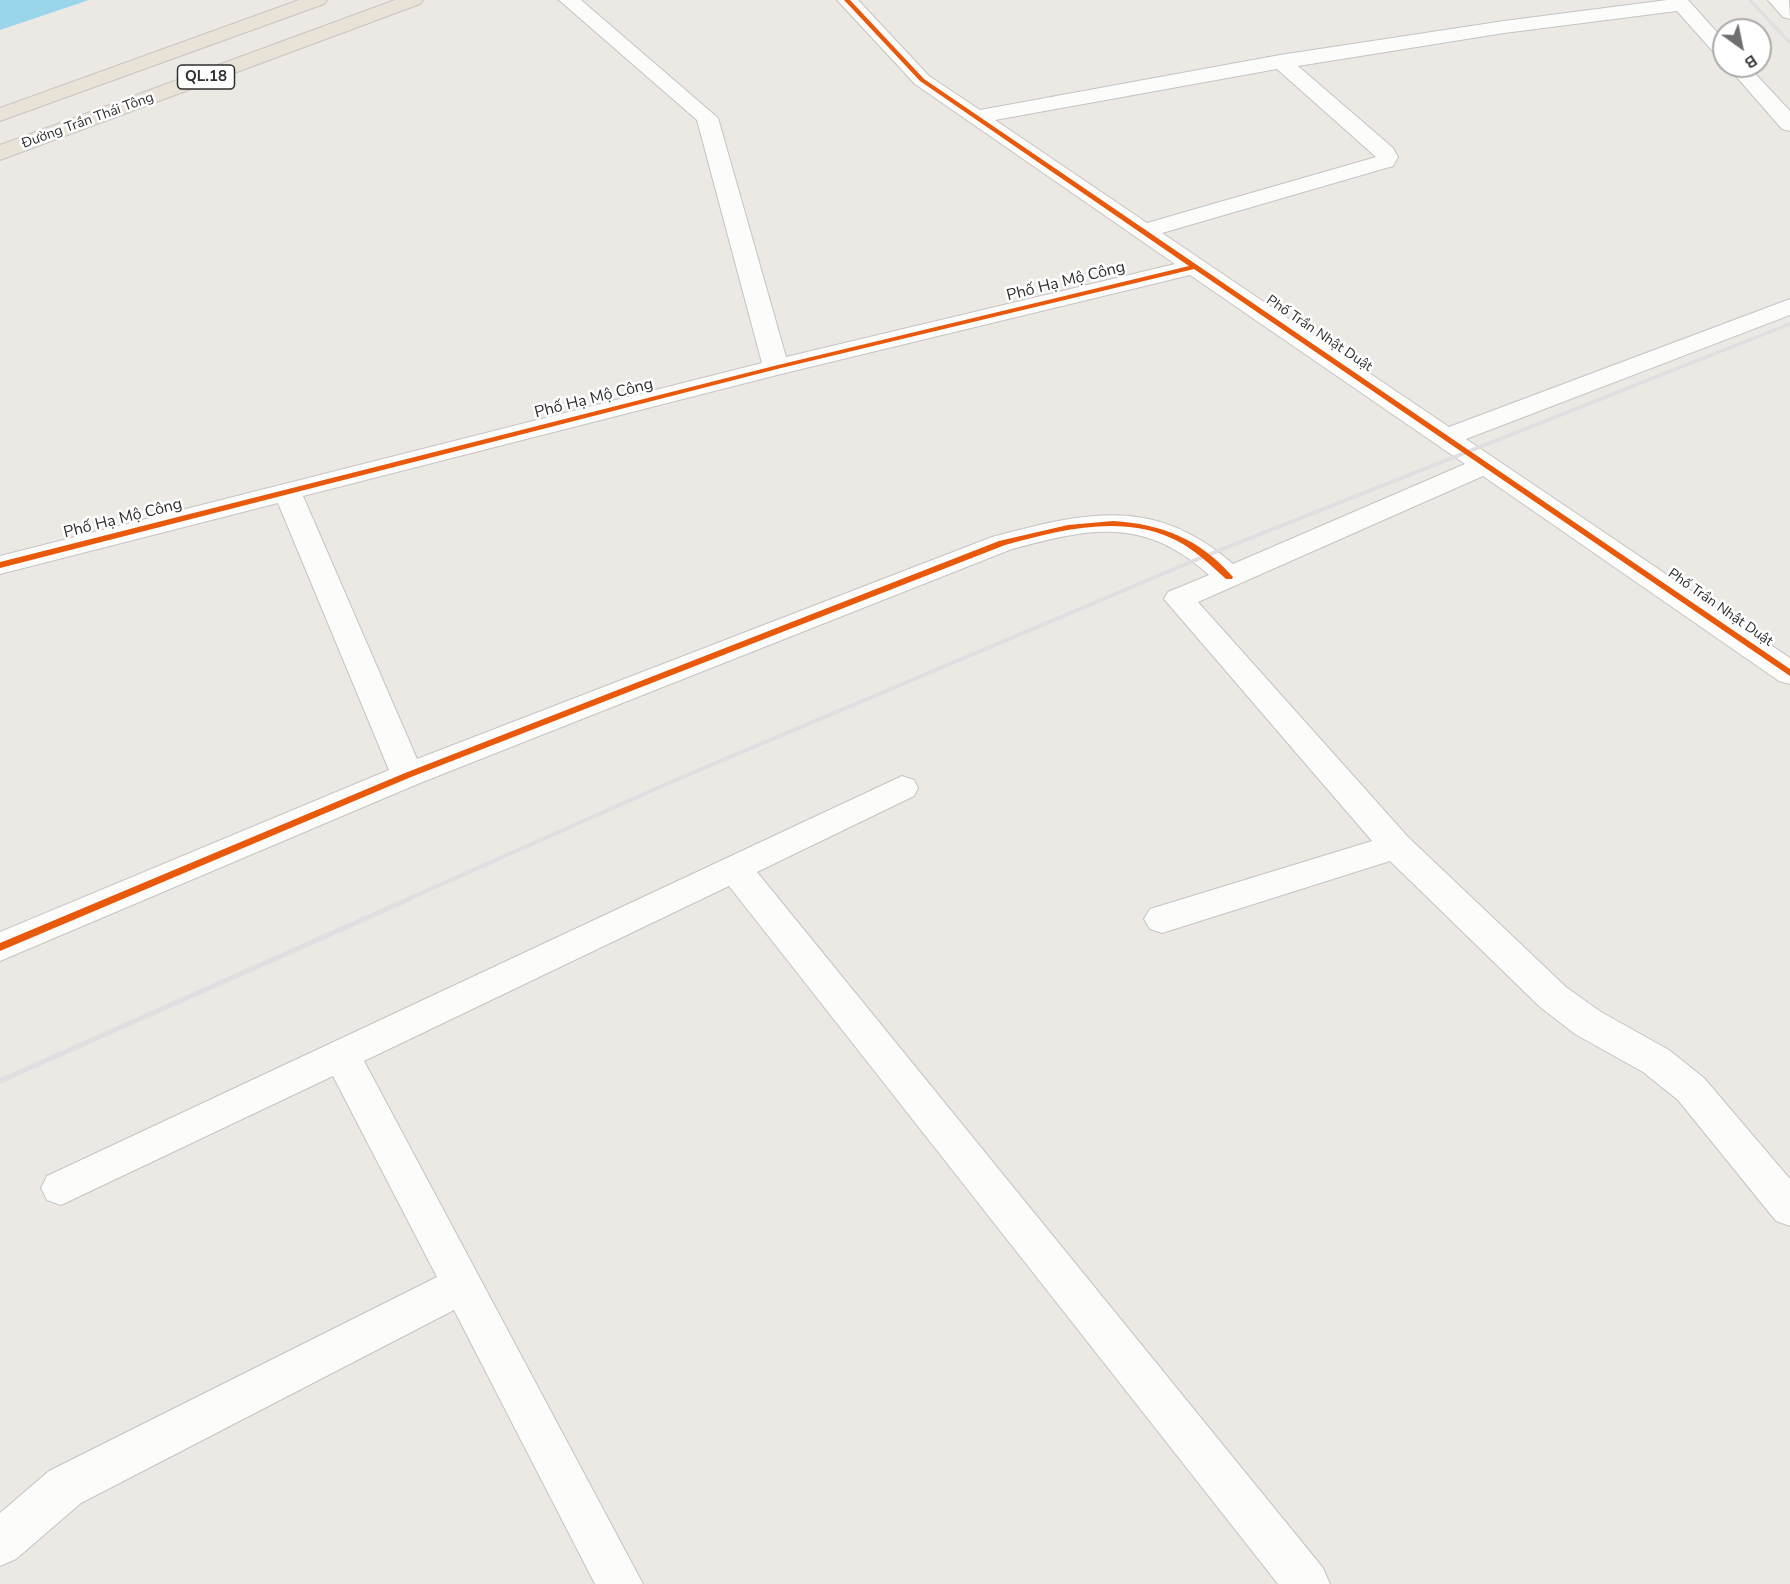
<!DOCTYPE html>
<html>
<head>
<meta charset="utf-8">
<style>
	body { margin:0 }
	#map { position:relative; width:1790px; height:1584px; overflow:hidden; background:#ece8e4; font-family:"Nunito Sans",sans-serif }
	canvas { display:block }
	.north { position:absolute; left:1712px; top:18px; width:60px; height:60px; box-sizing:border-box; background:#fff; border:2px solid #ababab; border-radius:50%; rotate:147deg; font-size:16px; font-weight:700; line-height:24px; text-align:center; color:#2e2e2e }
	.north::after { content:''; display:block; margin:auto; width:21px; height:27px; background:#706f6e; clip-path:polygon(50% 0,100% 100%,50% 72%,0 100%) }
</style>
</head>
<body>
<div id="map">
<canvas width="1790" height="1584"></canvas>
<div class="north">B</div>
</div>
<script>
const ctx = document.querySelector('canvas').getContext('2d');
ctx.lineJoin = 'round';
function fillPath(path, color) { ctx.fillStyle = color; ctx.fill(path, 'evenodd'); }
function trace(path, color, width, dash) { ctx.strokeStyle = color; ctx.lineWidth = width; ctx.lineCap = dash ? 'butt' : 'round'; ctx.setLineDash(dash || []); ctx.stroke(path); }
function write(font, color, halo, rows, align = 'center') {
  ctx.font = font + ' "Nunito Sans",sans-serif'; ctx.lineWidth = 5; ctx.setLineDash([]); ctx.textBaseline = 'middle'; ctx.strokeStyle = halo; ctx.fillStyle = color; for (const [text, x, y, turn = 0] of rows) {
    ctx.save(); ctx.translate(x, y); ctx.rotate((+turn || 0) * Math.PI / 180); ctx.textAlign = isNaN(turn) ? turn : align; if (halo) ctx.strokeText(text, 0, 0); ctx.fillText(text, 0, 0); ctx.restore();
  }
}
const water = new Path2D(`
	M0,0H89L0,30Z`);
const minor = new Path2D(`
	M559,0H581L718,118L786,357L1175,264L915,84L837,0H858L929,76L980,110L1280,55L1504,21L1667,0H1688L1724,40V58L1717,56L1677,11L1504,33L1298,66L1393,148L1398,157L1393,166L1162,233L1449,427L1790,299V315L1466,439L1790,658V684L1779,681L1483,476L1198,602L1408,837L1566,987L1601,1012L1669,1050L1704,1078L1790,1179V1226L1776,1221L1678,1100L1643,1072L1575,1034L1540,1007L1390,861L1162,933L1150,929L1144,919L1150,909L1372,841L1164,599L1168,592L1209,575C1144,516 1090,528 1012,549L420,783L0,961V932L389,770L278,503L0,574V556L762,363L697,120ZM1277,69L1376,157L1147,223L995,120ZM1190,275L1465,464L1233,564C1154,495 1085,512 992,537L417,759L303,496L781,374Z
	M1768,0H1789L1790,19L1783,17Z
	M1727,66H1748L1790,111V131L1782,129Z
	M902,776L914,780L918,788L914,796L757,872L1323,1568L1330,1584H1278L729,886L364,1061L643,1584H595L454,1310L81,1503L16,1559L0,1566V1513L49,1471L437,1277L333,1076L61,1205L47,1200L41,1188L47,1176Z`);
const trunk = new Path2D(`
	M299,0H327L324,4L0,121V108Z
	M395,0H423L420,4L0,160V145Z`);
const railFar2 = new Path2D(`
	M1750,0L1790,43
	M1633,386L1790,324`);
const railFar1 = new Path2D(`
	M406,900L671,782L1205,556L1636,385`);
const rail = new Path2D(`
	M0,1081L409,899`);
const cycleway = new Path2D(`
	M844,0H850L924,79L1790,669V676L1194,269L777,369L0,568V562L774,366L1189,266L920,81Z
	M1113,521C1162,524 1200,539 1233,577L1232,579H1226C1213,567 1199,554 1183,544C1129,512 1062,529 1005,545L411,777L0,951V943L405,773L999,541L1068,525Z`);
const farStreetnames = [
	["Đường Trần Thái Tông",88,121,-20],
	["Phố Trần Nhật Duật",1319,334,34],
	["Phố Trần Nhật Duật",1720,608,35]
];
const shields = [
	[206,77,57]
];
const shieldNames = [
	["QL.18",206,77]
];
const streetNames = [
	["Phố Hạ Mộ Công",1066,282,-14],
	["Phố Hạ Mộ Công",594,399,-14],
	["Phố Hạ Mộ Công",123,519,-14]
];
fillPath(water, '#99d6ec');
trace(minor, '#c5c4c5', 2);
trace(trunk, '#c6c5c4', 2);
fillPath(minor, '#fcfcfb');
fillPath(trunk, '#e9e2d6');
trace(railFar2, '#dfdfe1', 3);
trace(railFar1, '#dfdfe1', 4);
trace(rail, '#dfdfe1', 5);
fillPath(cycleway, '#e8590c');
write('14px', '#2e2e2e', '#fff', farStreetnames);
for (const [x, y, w] of shields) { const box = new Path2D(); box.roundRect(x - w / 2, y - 12, w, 24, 4.5); ctx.fillStyle = '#fff'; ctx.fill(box); trace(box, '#2e2e2e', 1.5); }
write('bold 15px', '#2e2e2e', null, shieldNames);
write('16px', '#2e2e2e', '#fff', streetNames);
</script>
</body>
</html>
